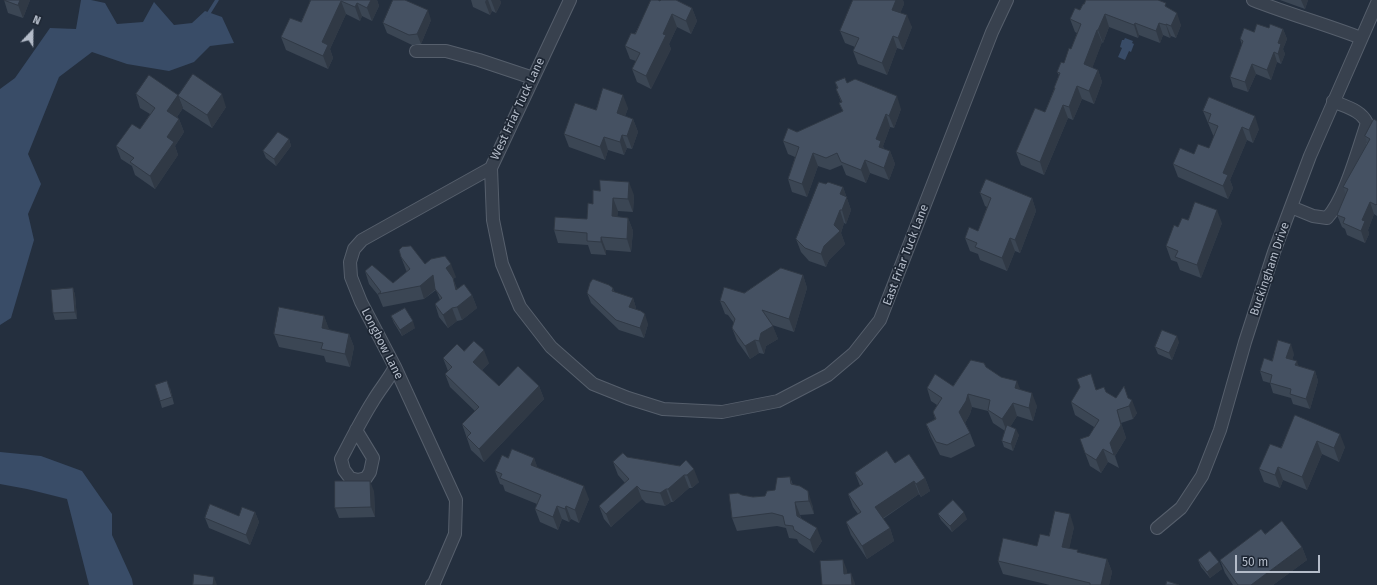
<!DOCTYPE html>
<html>
<head>
<meta charset="utf-8">
<style>
	body { margin:0 }
	#map { position:relative; width:1377px; height:585px; overflow:hidden; background:#242f3e; font-family:"Fira Sans",sans-serif }
	canvas { display:block }
	.north { position:absolute; left:12px; top:12px; width:40px; height:40px; -webkit-text-stroke:3px #1d2633; paint-order:stroke; rotate:22deg; font-size:11px; font-weight:700; line-height:16px; text-align:center; color:#b4bcc9 }
	.north::after { content:''; display:block; margin:auto; width:14px; height:18px; background:#b4bcc9; clip-path:polygon(50% 0,100% 100%,50% 72%,0 100%) }
	.scale { position:absolute; left:1235px; top:555px; width:85px; height:18px; box-sizing:border-box; border:2px solid #b4bcc9; border-top:0; padding-left:5px; font-size:12px; line-height:14px; white-space:nowrap; color:#b4bcc9; -webkit-text-stroke:3px #1d2633; paint-order:stroke }
</style>
</head>
<body>
<div id="map">
<canvas width="1377" height="585"></canvas>
<div class="north">N</div>
<div class="scale">50 m</div>
</div>
<script>
const ctx = document.querySelector('canvas').getContext('2d');
ctx.lineJoin = 'round';
function fillPath(path, color) { ctx.fillStyle = color; ctx.fill(path, 'evenodd'); }
function trace(path, color, width, dash) { ctx.strokeStyle = color; ctx.lineWidth = width; ctx.lineCap = dash ? 'butt' : 'round'; ctx.setLineDash(dash || []); ctx.stroke(path); }
function write(font, color, halo, rows, align = 'center') {
  ctx.font = font + ' "Fira Sans",sans-serif'; ctx.lineWidth = 3.5; ctx.setLineDash([]); ctx.textBaseline = 'middle'; ctx.strokeStyle = halo; ctx.fillStyle = color; for (const [text, x, y, turn = 0] of rows) {
    ctx.save(); ctx.translate(x, y); ctx.rotate((+turn || 0) * Math.PI / 180); ctx.textAlign = isNaN(turn) ? turn : align; if (halo) ctx.strokeText(text, 0, 0); ctx.fillText(text, 0, 0); ctx.restore();
  }
}
const water = new Path2D(`
	M81,0H91L105,3L117,24L143,22L154,2L174,25L192,23L205,11L222,17L234,43L210,46L194,62L169,71L127,64L92,52L59,77L28,154L41,184L28,214L34,240L11,318L0,325V89L15,78L50,28L76,29Z
	M1125,38L1133,41L1132,43L1134,44L1131,52L1129,51L1125,60L1118,57L1122,48L1120,47L1122,40H1124Z
	M0,452L41,456L82,471L112,514V535L132,579L133,585H89L67,499L27,489L0,484Z`);
const stream = new Path2D(`
	M207,16L217,0`);
const minor = new Path2D(`
	M570,0L491,168L493,220L502,264L520,307L551,347L593,384L628,398L663,409L722,412L778,401L828,375L854,353L880,320L992,32L1007,0
	M1253,0C1288,14 1325,24 1361,38
	M416,51H446L479,60L533,78
	M1291,207L1313,216L1327,218C1345,199 1358,149 1367,123C1361,110 1346,107 1333,101
	M356,430L373,458L370,472L366,478L358,480L350,478L344,470L341,459C351,440 361,420 373,401C380,389 389,379 395,367
	M1157,528L1181,508L1202,476L1220,430L1245,342L1274,252L1310,156L1377,3
	M432,585L434,583L455,534L456,500L395,367L361,302L351,277L350,262L354,249L362,240L491,168`);
const wall = new Path2D(`
	M4,0H30L23,18L8,13Z
	M309,0H377L379,6L372,21L362,16L360,21L346,14L330,49L333,58L328,69L286,50L281,37L301,22L311,1Z
	M471,0H500L501,3L496,13L492,11L490,15L473,7Z
	M852,0H903L904,4L900,13L912,27L903,50L897,48L887,75L858,64L853,51L855,47L845,43L840,31L853,1Z
	M1280,0H1308L1305,9Z
	M660,1L692,8L697,21L691,34L677,27L669,44L671,49L651,89L637,82L632,69L636,61L630,59L625,46Z
	M1084,4L1168,8L1181,25L1176,38L1171,36L1170,38L1163,35L1160,43L1139,35L1138,38L1109,27L1103,43L1102,42L1092,68L1098,70L1102,82L1094,104L1082,99L1073,120L1068,118L1044,175L1021,165L1016,152L1045,112L1054,89V88L1059,75L1057,72L1064,63L1071,49L1077,33L1075,32L1070,19L1080,10Z
	M431,20L421,44L412,45L387,33L383,23Z
	M1269,28L1283,29L1287,39L1283,49L1285,54L1281,64L1277,62L1271,80L1256,74L1248,92L1233,87L1230,77L1242,45L1240,39L1254,32Z
	M835,82L847,83L901,109L894,128L890,127L883,146L884,149L890,151L895,164L889,180L870,173L866,183L846,175L842,165L830,170L818,166L807,197L792,192L788,179L795,157L788,154L783,141L797,132L843,112L839,103L841,102L836,89L837,88Z
	M136,94L183,108L177,117L179,119L184,132L175,146L178,155L155,189L135,175L132,166L121,159L116,146L140,129L150,114L140,108Z
	M178,96L226,107L212,128L183,109Z
	M628,108L625,116L633,119L638,132L632,149L627,148L624,155L608,150L605,160L569,147L564,134L596,110Z
	M1203,111L1259,129L1253,143L1247,140L1230,180L1233,188L1228,199L1178,177L1173,164L1209,148L1214,136L1213,135Z
	M1377,121V216L1374,214L1368,230L1369,234L1365,243L1347,235L1345,229L1342,227L1337,215L1346,195L1343,187L1367,143L1365,136Z
	M289,139L291,146L276,166L266,158L263,151Z
	M826,184L843,187L851,210L846,224L844,223L841,233L845,244L829,260L826,267L809,261L801,252L796,239Z
	M593,190L634,195L633,212L618,211L617,217L628,218L633,231L631,252L606,250V255L591,254L588,245L558,243L554,230L587,219L593,204Z
	M980,193L1032,198L1036,211L1020,253L1015,251L1007,271L980,260L978,254L970,251L965,238L978,231L987,207L985,206Z
	M1188,220L1222,223L1201,278L1180,270L1177,262L1171,260L1166,246L1178,227Z
	M401,257L425,264L456,277L453,279L457,289L472,295L477,308L462,320L457,321L448,328L439,317L435,304L440,300L436,290L424,299L383,307L378,295L369,284L365,271L393,283L407,272L406,270Z
	M803,275L807,288L794,332L772,325L778,339L766,346L764,354L759,353L750,359L737,341L732,328L734,323L728,315L725,314L720,301Z
	M73,288L75,295L77,319L55,320L53,313Z
	M613,288L614,292L633,298L636,308V309L648,324L644,338L619,330L591,303L587,293Z
	M324,316L329,330L349,334L354,347L350,367L326,362L324,356L279,347L274,334Z
	M391,316L415,328L402,336L394,323Z
	M1179,342L1172,360L1158,354L1155,347Z
	M464,351L489,363L482,370L499,386H539L544,399L484,462L471,450L462,424L475,411L450,387L445,374L448,371L443,358Z
	M1294,354L1292,360L1299,366L1315,371L1318,381L1310,409L1293,404L1291,398L1273,393L1270,383L1263,381L1260,371L1272,361Z
	M986,367L1020,390L1037,406L1033,421L1017,416L1010,427L1019,435L1013,451L1004,447L1002,441L1005,431L993,423L988,411L972,407L970,414L965,423L970,433L975,446L951,458L940,455L931,437L926,424L935,419L933,412L937,405L931,401L927,388L953,386Z
	M1124,386L1128,398L1137,413L1133,419L1121,423L1126,438L1115,456L1119,468L1108,462L1101,473L1090,466L1085,453L1094,427L1075,415L1071,402L1097,389L1106,392L1116,398Z
	M170,388L174,404L162,408L160,401Z
	M1295,415L1345,447L1339,462L1322,454L1307,490L1283,480L1280,488L1264,482L1259,469L1281,448Z
	M627,457L680,466L699,482L692,488H689L673,502H671L665,506L646,503L642,499L611,527L604,519L599,506L625,483L618,475L613,462Z
	M508,458H534L537,467L589,499L579,523L571,519L569,522L562,519L558,530L540,522L535,509L537,504L505,491L503,485L500,484L495,471Z
	M895,463L925,478L930,491L921,497L919,494L883,519L890,528L894,541L867,559L851,535L846,522L858,514L853,507L848,494L860,486L855,473Z
	M790,477L793,485L812,504L814,514L800,515L801,518L822,541L814,553L799,543L797,539L789,538L786,528L777,526L737,531L732,518L742,495L753,497L765,496L775,490Z
	M374,491L375,517L339,518L335,508Z
	M255,512L259,522L250,545L209,528L205,518L239,516Z
	M938,514L967,519L952,532L941,520Z
	M1074,527L1069,548L1078,553L1107,559L1112,572L1109,585H1050L1003,574L998,561L1037,546L1049,536Z
	M1265,534L1302,547L1307,560L1273,585H1233L1225,573L1220,560Z
	M1198,560L1219,562L1222,569L1210,578L1201,567Z`);
const shadedWall = new Path2D(`
	M20,0H30L23,18L18,5Z
	M371,0H377L379,6L372,21L367,8Z
	M486,0H488L492,11L490,15L485,2Z
	M491,0H500L501,3L496,13Z
	M896,0H903L904,4L897,22L892,10Z
	M1301,0H1308L1305,9Z
	M341,1L346,14L330,49L333,58L328,69L323,56L322,42Z
	M357,3L362,16L360,21L355,7Z
	M692,8L697,21L691,34L686,21Z
	M428,10L431,20L421,44L417,34Z
	M1177,13L1181,25L1176,38L1171,26Z
	M672,14L677,27L669,44L671,49L651,89L646,76L663,34Z
	M1105,14L1109,27L1103,43L1098,30Z
	M907,15L912,27L903,50L898,38Z
	M1135,23L1139,35L1138,38L1134,25Z
	M1159,23L1163,35L1160,43L1156,31Z
	M1166,24L1171,36L1170,38L1166,25Z
	M1283,29L1287,39L1283,49L1285,54L1281,64L1278,54V43Z
	M1097,30L1102,42L1089,77L1084,64Z
	M893,36L897,48L887,75L882,63Z
	M1274,52L1277,62L1271,80L1267,70Z
	M1252,64L1256,74L1248,92L1245,82Z
	M1098,70L1102,82L1094,104L1089,91Z
	M1077,86L1082,99L1073,120L1069,107Z
	M222,94L226,107L212,128L207,115Z
	M178,95L183,108L172,124L167,111Z
	M623,95L628,108L622,126L617,113Z
	M897,96L901,109L894,128L889,116Z
	M1063,105L1068,118L1044,175L1040,162Z
	M886,114L890,127L883,146L886,154L883,159L876,139Z
	M1255,116L1259,129L1253,143L1249,130Z
	M179,119L184,132L175,146L178,155L155,189L150,176L167,137Z
	M633,119L638,132L632,149L627,136Z
	M1242,127L1247,140L1230,180L1233,188L1228,199L1223,186V173Z
	M622,135L627,148L624,155L620,142Z
	M604,137L608,150L605,160L600,147Z
	M289,139L291,146L276,166L274,159Z
	M890,151L895,164L889,180L884,168Z
	M813,153L818,166L807,197L802,184Z
	M865,160L870,173L866,183L861,170Z
	M629,182L634,195L633,212L628,199Z
	M843,187L851,210L846,224L842,210L840,194Z
	M613,198L618,211L616,230L612,216Z
	M1032,198L1036,211L1020,253L1015,240Z
	M1370,202L1374,214L1368,230L1369,234L1365,243L1361,231L1362,220Z
	M840,210L844,223L841,233L845,244L829,260L826,267L821,254L824,246L834,225Z
	M1217,210L1222,223L1201,278L1197,265Z
	M628,218L633,231L631,252L627,239Z
	M601,237L606,250V255L601,242Z
	M1010,238L1015,251L1007,271L1002,258Z
	M451,264L456,277L453,279L458,291L460,303L446,268Z
	M433,275L437,288L424,299L420,286Z
	M803,275L807,288L794,332L789,319Z
	M73,288L75,295L77,319L75,312Z
	M472,295L477,308L462,320L457,307Z
	M633,298L636,308L633,317L629,307Z
	M452,308L457,321L448,328L443,315Z
	M645,314L648,324L644,338L640,328Z
	M324,316L329,329L327,341L322,328Z
	M413,321L415,328L402,336L400,330Z
	M773,326L778,339L766,346L764,354L759,341L761,333Z
	M349,334L354,347L350,367L345,354Z
	M1177,336L1179,342L1172,360L1169,353Z
	M755,340L759,353L750,359L745,346Z
	M1291,344L1294,354L1290,368L1286,358Z
	M484,350L489,363L477,375L473,362Z
	M1297,361L1300,371L1295,365Z
	M1315,371L1318,381L1310,409L1306,399Z
	M1017,381L1022,394L1015,388Z
	M539,386L544,399L484,462L479,449Z
	M1032,393L1037,406L1033,421L1029,408Z
	M968,394L972,407L970,414L964,425L959,412Z
	M1132,400L1137,413L1133,419L1129,406Z
	M1013,403L1017,416L1007,432L1002,419Z
	M1117,410L1126,438L1115,456L1119,468L1110,443Z
	M1016,429L1019,435L1013,451L1011,444Z
	M1340,434L1345,447L1339,462L1334,448Z
	M1317,441L1322,454L1307,490L1302,477Z
	M1103,449L1108,462L1101,473L1096,460Z
	M534,458L539,471L531,465Z
	M1278,467L1283,480L1280,488L1275,475Z
	M694,469L699,482L692,488L687,475Z
	M684,475L689,488L673,502L668,489Z
	M925,478L930,491L921,497L916,484Z
	M370,481L374,491L375,517L371,507Z
	M914,481L919,494L880,520L875,507Z
	M584,486L589,499L579,523L575,510Z
	M637,486L642,499L611,527L606,514Z
	M666,489L671,502L665,506L660,493Z
	M808,491L812,504L814,514L809,501Z
	M795,502L800,515L802,529L797,516Z
	M557,506L562,519L558,530L553,517Z
	M566,506L571,519L569,522L565,509Z
	M255,512L259,522L250,545L246,535Z
	M964,512L967,519L952,532L950,526Z
	M1070,514L1074,527L1067,560L1062,547Z
	M817,528L822,541L814,553L810,540Z
	M890,528L894,541L867,559L862,546Z
	M1302,547L1307,560L1273,585H1251Z
	M1107,559L1112,572L1109,585H1101Z
	M843,560L847,570L848,584L844,574Z
	M1219,562L1222,569L1210,578L1207,572Z
	M851,573L855,583V585H852Z
	M214,577L217,585H213Z`);
const building = new Path2D(`
	M4,0H20L18,5Z
	M311,0H371L367,8L357,3L355,7L341,1L322,42L328,45L323,56L281,37L290,18L301,22Z
	M393,0H405L428,10L417,34L409,35L383,23Z
	M651,0H658L660,1L661,0H676L692,8L686,21L672,14L663,34L666,35L646,76L632,69L640,53L625,46L631,33L635,34Z
	M853,0H896L892,10L907,15L898,38L893,36L882,63L853,51L859,38L840,31Z
	M1086,0H1158L1166,3L1165,6L1177,13L1171,26L1166,24V25L1159,23L1156,31L1135,23L1134,25L1105,14L1098,30H1097L1084,64L1098,70L1089,91L1077,86L1069,107L1063,105L1040,162L1016,152L1035,108L1045,112L1055,88H1054L1060,73L1057,72L1061,62L1064,63L1069,48L1071,49L1081,24L1070,19L1075,8L1080,10L1083,4H1084Z
	M1257,24L1269,28L1270,24L1283,29L1278,43L1281,44L1278,54L1274,52L1267,70L1252,64L1245,82L1230,77L1243,41L1240,39L1244,28L1254,32Z
	M193,74L222,94L207,115L178,96Z
	M149,75L178,95L167,111L179,119L167,137L174,142L150,176L130,162L134,158L116,146L132,124L140,129L155,108L136,94Z
	M845,78L847,83L855,79L897,96L889,116L886,114L876,139L881,141L879,147L890,151L884,168L865,160L861,170L841,162L837,153L826,158L813,153L802,184L788,179L799,147L783,141L788,128L797,132L843,111L839,103L842,102L836,89L838,88L835,82Z
	M603,88L623,95L617,113L633,119L627,136L622,135L620,142L604,137L600,147L564,134L575,103L596,110Z
	M1209,97L1255,116L1249,130L1242,127L1223,173L1228,175L1223,186L1173,164L1180,148L1194,154L1198,144L1209,148L1218,126L1208,122L1211,114L1203,111Z
	M1374,119L1377,121V204L1376,205L1370,202L1362,220L1365,221L1361,231L1343,223L1345,218L1337,215L1348,189L1343,187L1370,139L1365,136Z
	M278,132L289,139L274,159L263,151Z
	M986,179L1032,198L1015,240L1010,238L1002,258L975,247L977,243L965,238L969,227L978,231L991,198L980,193Z
	M600,180L629,182L628,199L613,198L612,216L628,218L627,239L601,237V242L587,241V233L554,230L555,217L587,219L588,203L593,204V190L600,191Z
	M819,182L826,184L828,182L843,187L840,194L847,197L842,210H840L834,225L840,231L824,246L821,254L805,248L796,239Z
	M1195,202L1217,210L1197,265L1175,257L1178,251L1166,246L1174,225L1178,227L1182,218L1188,220Z
	M411,246L425,264L431,259L445,256L451,264L446,268L453,278L456,290L464,284L472,295L457,307L452,308L443,315L435,304L442,298L435,289L433,275L420,286L378,294L381,292L365,271L372,265L393,283L410,269L401,257L399,250L402,247Z
	M781,268L803,275L789,319L762,310L773,326L761,333L759,341L755,340L745,346L732,328L735,319L724,302L720,301L724,287L744,293Z
	M593,279L609,285L613,288L612,291L633,298L629,307L641,311L645,314L640,328L616,320L587,293L590,283Z
	M73,288L75,312L53,313L51,290Z
	M279,307L324,316L322,328L349,334L345,354L321,349L323,343L274,334Z
	M405,308L413,321L400,330L391,316Z
	M1162,330L1177,336L1169,353L1155,347Z
	M1278,340L1291,344L1286,358L1297,361L1295,365L1315,371L1306,399L1290,394L1291,389L1270,383L1272,375L1260,371L1264,358L1272,361Z
	M474,341L484,350L473,362L499,386L518,366L539,386L479,449L467,437L471,433L462,424L479,407L445,374L452,367L443,358L457,344L464,351Z
	M971,360L984,363L986,367L1001,377L1017,381L1015,388L1032,393L1029,408L1013,403L1002,419L988,410L990,400L968,394L966,401L959,412L970,433L947,445L936,442L926,424L936,419L933,412L942,398L927,388L935,374L953,386Z
	M1091,374L1096,390L1104,387L1106,392L1116,398L1124,386L1128,398L1132,400L1129,406L1117,410L1121,425L1110,443L1114,455L1103,449L1096,460L1085,453L1080,439L1089,436L1099,420L1071,402L1080,387L1077,379Z
	M167,381L172,397L160,401L155,385Z
	M1295,415L1340,434L1334,448L1317,441L1302,477L1278,467L1275,475L1259,469L1270,444L1281,448Z
	M1007,425L1016,429L1011,444L1002,441Z
	M512,449L534,458L531,465L584,486L575,510L566,506L565,509L557,506L553,517L535,509L541,495L500,478L502,474L495,471L502,455L508,458Z
	M887,451L895,463L909,454L925,478L916,484L914,481L875,507L890,528L862,546L846,522L861,512L848,494L863,484L855,473Z
	M623,453L627,457L680,466L686,460L694,469L687,475H684L668,489H666L660,493L641,490L637,486L606,514L599,506L629,479L613,462Z
	M790,477L791,484L800,486L808,491L809,501L795,502L797,516L817,528L810,540L794,530L793,526L785,525L783,516L772,513L732,518L729,494L738,493L742,495L753,497L765,496L767,491L775,490L777,478Z
	M335,481H370L371,507L335,508Z
	M953,500L964,512L950,526L938,514Z
	M210,504L239,516L242,507L255,512L246,535L205,518Z
	M1055,511L1070,514L1062,547L1078,550L1077,552L1107,559L1101,585H1090V583L998,561L1003,538L1037,546L1040,534L1049,536Z
	M1282,521L1302,547L1251,585H1238L1220,560L1261,529L1265,534Z
	M1210,551L1219,562L1207,572L1198,560Z
	M843,560L844,574L851,573L852,585H822L820,561Z
	M194,574L214,577L213,585H193Z
	M1167,581L1179,585H1166Z`);
const streetNames = [
	["West Friar Tuck Lane",518,109,-65],
	["East Friar Tuck Lane",906,255,-69],
	["Buckingham Drive",1270,269,-71],
	["Longbow Lane",382,344,63]
];
fillPath(water, '#394c67');
trace(stream, '#394c67', 3.5);
trace(minor, '#565f6c', 14);
trace(minor, '#38414e', 12);
fillPath(wall, '#3b4654');
fillPath(shadedWall, '#303945');
fillPath(building, '#455162');
trace(building, '#303945', 1);
write('12px', '#b4bcc9', '#1d2633', streetNames);
</script>
</body>
</html>
